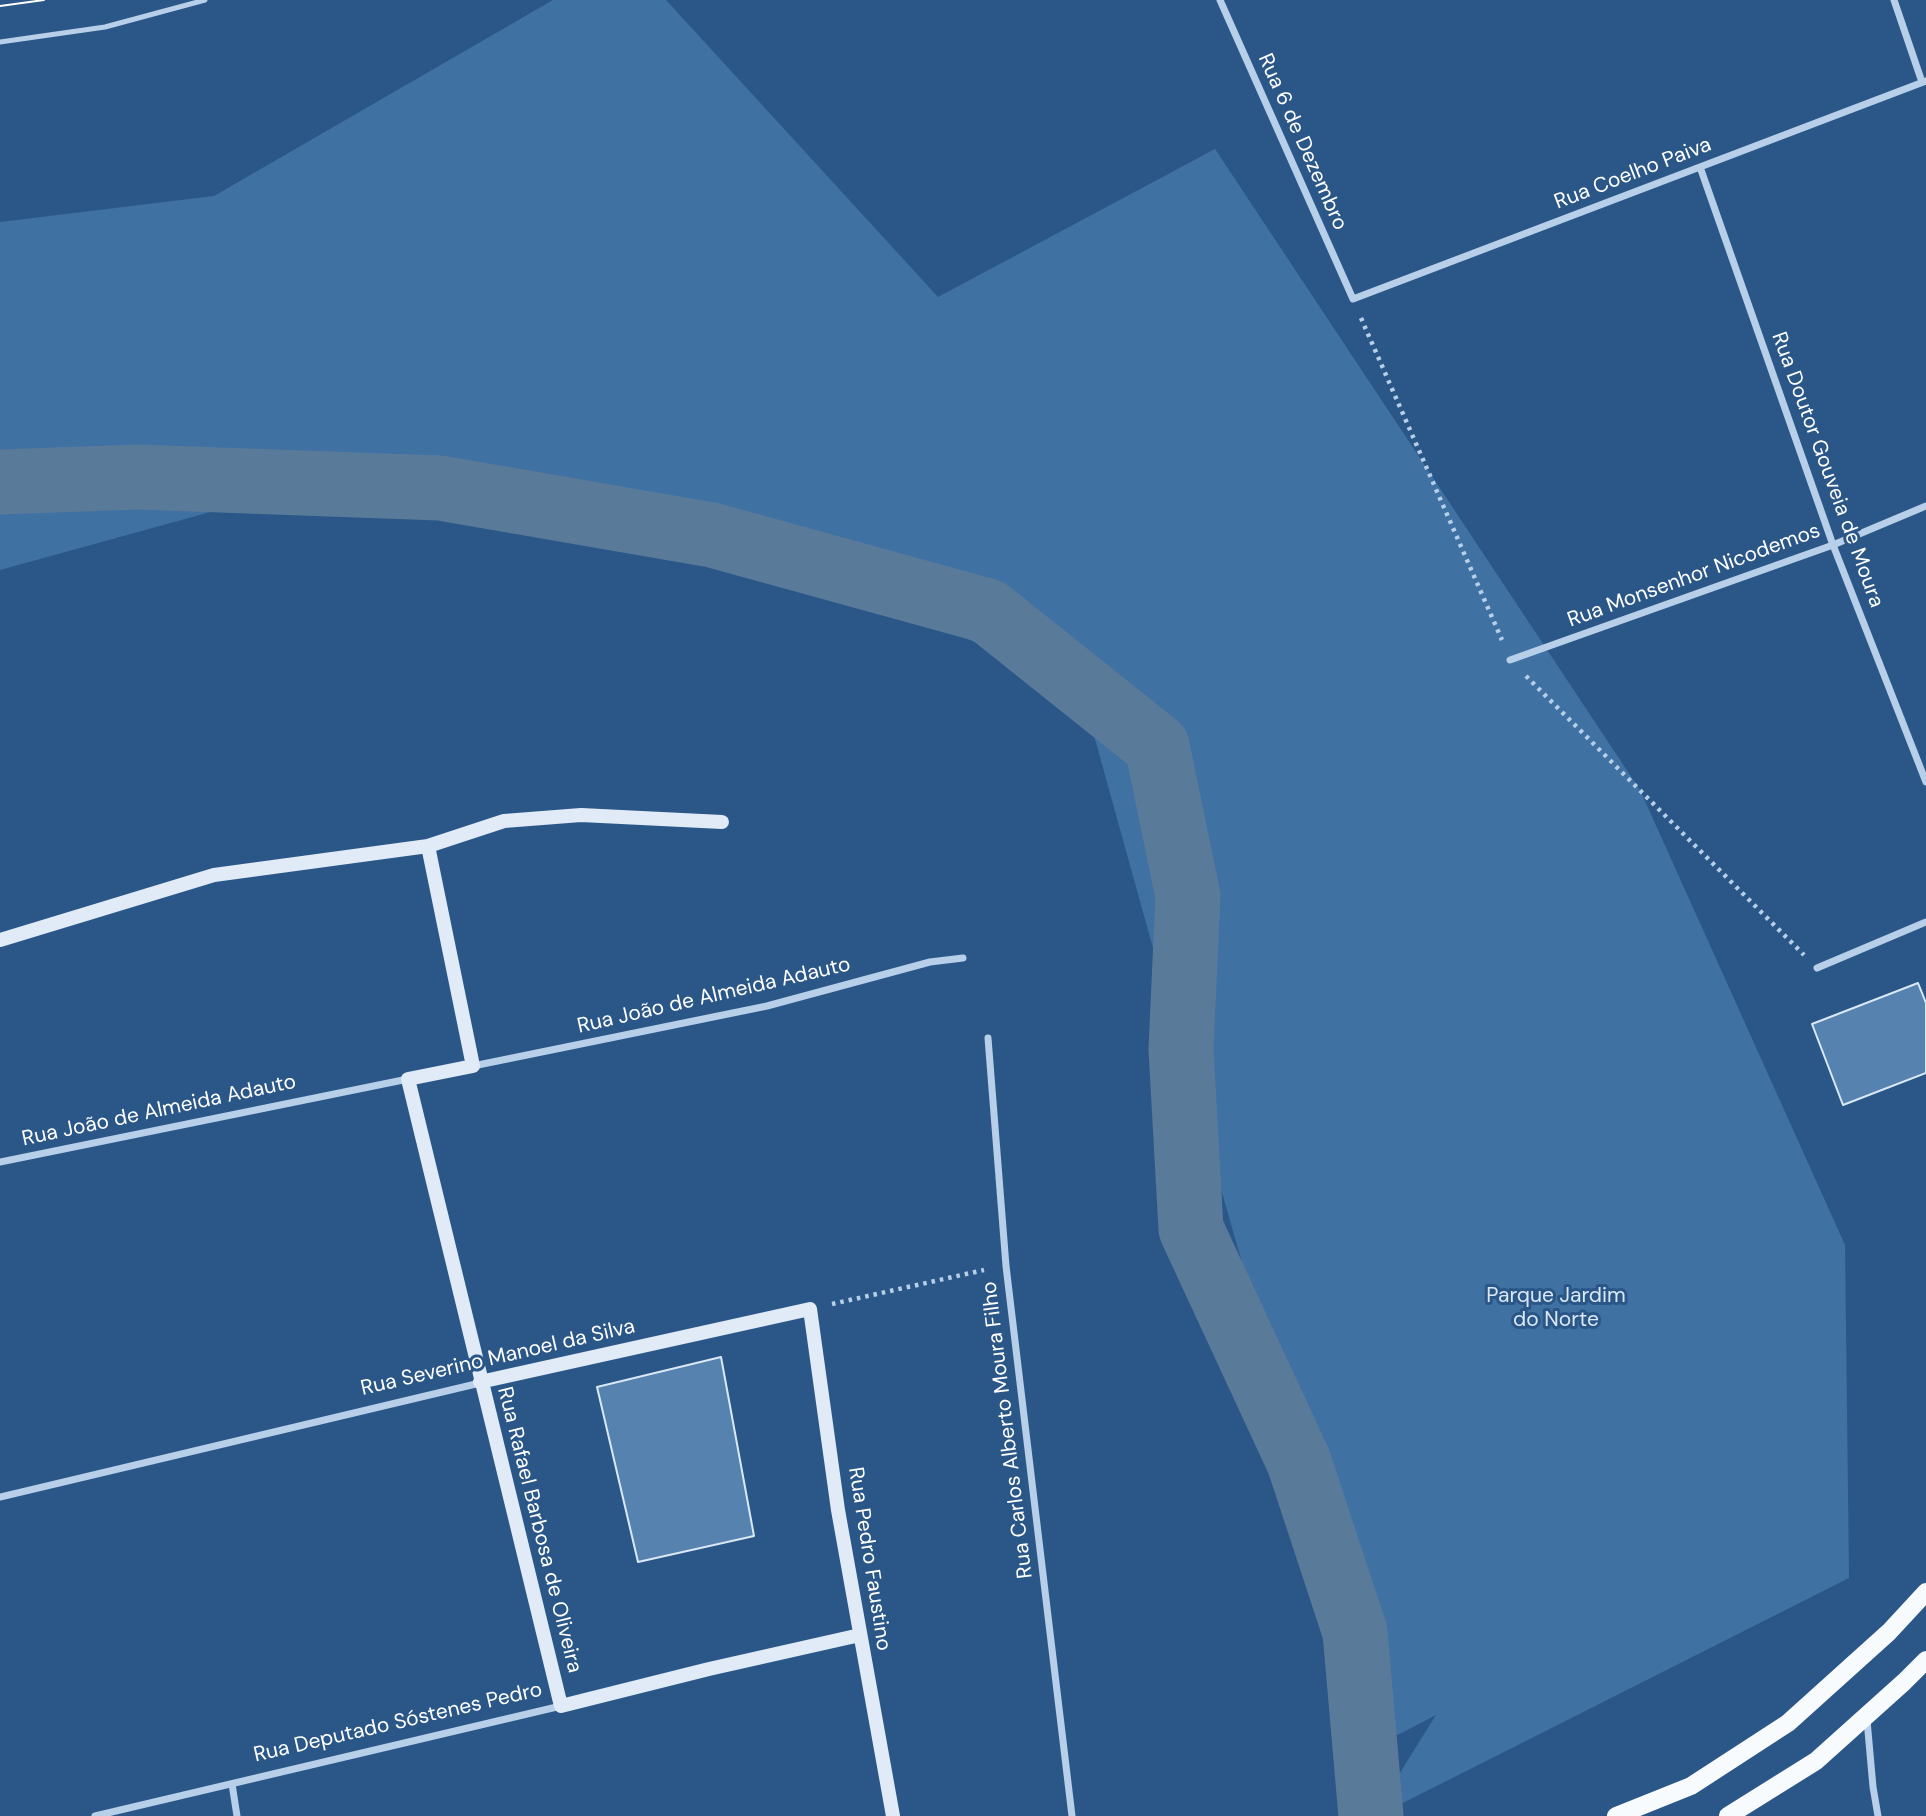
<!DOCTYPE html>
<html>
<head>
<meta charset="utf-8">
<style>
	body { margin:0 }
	canvas { display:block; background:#2a5787 }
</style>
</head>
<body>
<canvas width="1926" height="1816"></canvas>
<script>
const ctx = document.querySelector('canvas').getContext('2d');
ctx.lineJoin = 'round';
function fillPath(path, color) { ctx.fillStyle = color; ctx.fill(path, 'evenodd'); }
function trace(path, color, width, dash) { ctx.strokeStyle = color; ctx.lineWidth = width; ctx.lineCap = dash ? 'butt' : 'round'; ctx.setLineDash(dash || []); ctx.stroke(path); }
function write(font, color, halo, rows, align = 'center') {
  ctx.font = font + ' "DM Sans",sans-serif'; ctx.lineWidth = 6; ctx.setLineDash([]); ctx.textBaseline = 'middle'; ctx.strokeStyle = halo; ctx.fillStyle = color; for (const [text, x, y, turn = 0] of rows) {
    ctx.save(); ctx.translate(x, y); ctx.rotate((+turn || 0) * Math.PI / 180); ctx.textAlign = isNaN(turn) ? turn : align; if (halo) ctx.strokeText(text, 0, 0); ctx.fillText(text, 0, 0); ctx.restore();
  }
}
const green = new Path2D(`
	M553,0H666L938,297L1215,149L1640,790L1845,1245L1849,1578L1377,1816H1373L1436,1715L1365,1752L1299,1462L1181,1049L1080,685L712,535L312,484L0,570V222L214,196Z`);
const river = new Path2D(`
	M0,482L138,477L440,488L712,535L988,611L1157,746L1188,896L1181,1049L1191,1229L1299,1462L1355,1632L1371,1816`);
const building = new Path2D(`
	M1918,983L1926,1003V1073L1843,1105L1812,1024Z
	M721,1357L754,1536L638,1562L597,1387Z`);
const path = new Path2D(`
	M1361,318L1502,640
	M1526,676L1804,955
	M832,1304L984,1270`);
const lane = new Path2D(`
	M0,42L105,27L205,0`);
const street = new Path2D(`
	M1220,0L1353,299L1926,81
	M1894,0L1922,82
	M1700,167L1833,545L1926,782
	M1510,660L1833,545L1926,506
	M1817,968L1926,922
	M988,1038L1006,1266L1072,1816
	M473,1066L767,1006L930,962L963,958
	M0,1162L408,1079
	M0,1497L480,1383
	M1867,1720L1873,1787L1878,1816
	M232,1784L237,1816
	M95,1816L561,1706`);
const secondary = new Path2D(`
	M428,846L473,1066L408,1079L561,1706L709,1669L860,1635
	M0,940L214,875L428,846L504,821L581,815L722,822
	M480,1382L810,1309L838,1510L893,1816`);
const primary = new Path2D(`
	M1616,1816L1691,1786L1788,1723L1889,1632L1926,1592
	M1728,1816L1816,1761L1904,1682L1926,1660`);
const tram = new Path2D(`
	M0,6L44,0`);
const streetNames = [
	["Rua 6 de Dezembro",1302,142,66],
	["Rua Coelho Paiva",1633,174,-21],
	["Rua Doutor Gouveia de Moura",1827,470,70],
	["Rua Monsenhor Nicodemos",1694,576,-20],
	["Rua João de Almeida Adauto",714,996,-13],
	["Rua João de Almeida Adauto",159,1111,-12],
	["Rua Severino Manoel da Silva",498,1358,-13],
	["Rua Carlos Alberto Moura Filho",1008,1430,-97],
	["Rua Rafael Barbosa de Oliveira",539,1530,76],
	["Rua Pedro Faustino",869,1559,81],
	["Rua Deputado Sóstenes Pedro",398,1723,-13]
];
const parkNames = [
	["Parque Jardim",1556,1296],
	["do Norte",1556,1320]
];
fillPath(green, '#3f71a3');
trace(river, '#5a7a9a', 65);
fillPath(building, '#5682b0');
trace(building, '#dae8f6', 2);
trace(path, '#b7cfe8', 4.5, [3.5, 5]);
trace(lane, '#b7cfe8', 5);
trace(street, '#b7cfe8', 7);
trace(secondary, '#e0ebf7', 14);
trace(primary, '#f8fbfe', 18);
trace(tram, '#fff', 2);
write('21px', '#fff', '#2a5787', streetNames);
write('21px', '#dae8f6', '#2a5787', parkNames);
</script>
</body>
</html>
